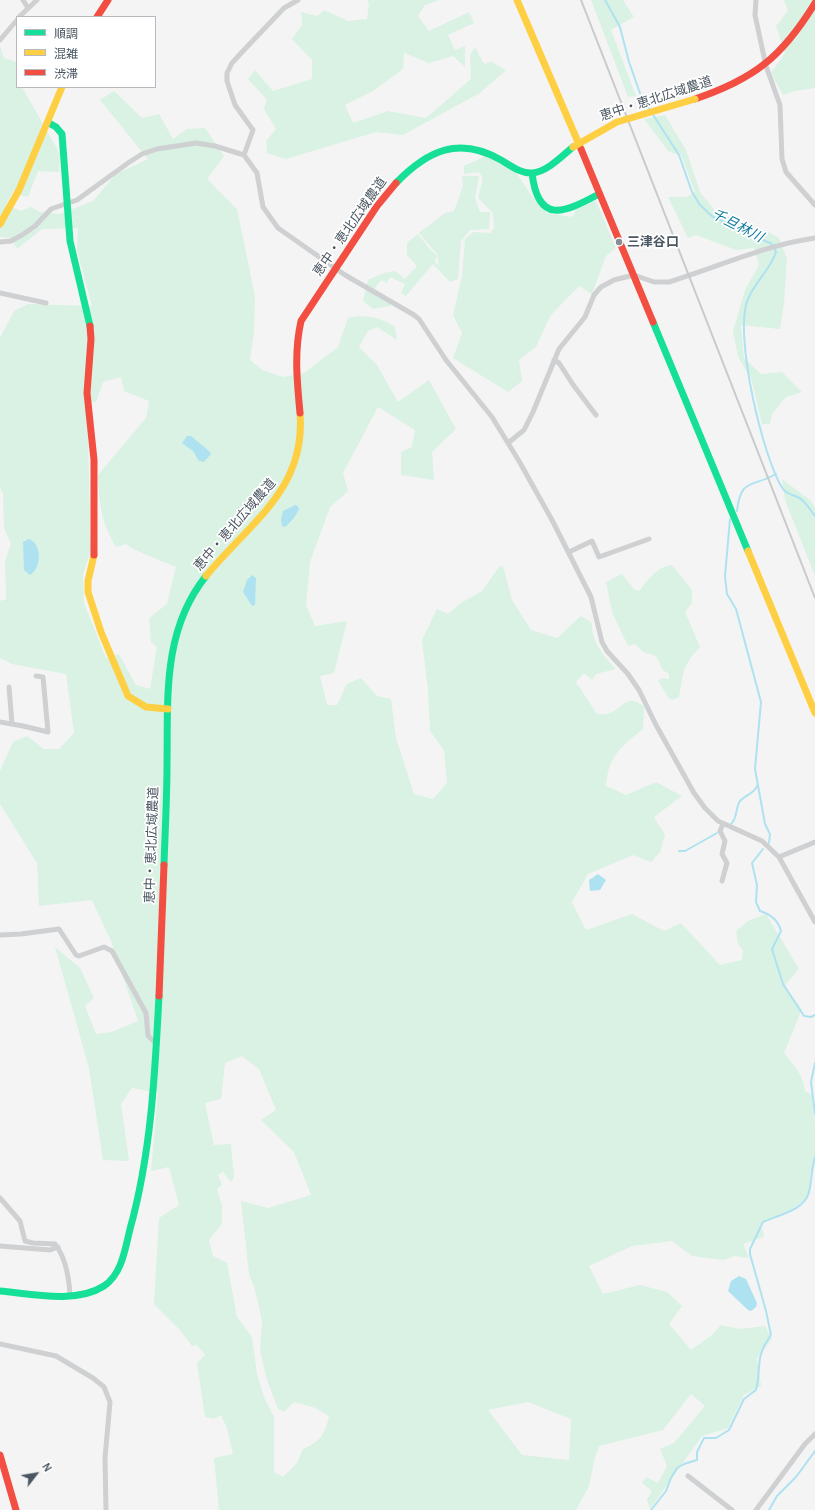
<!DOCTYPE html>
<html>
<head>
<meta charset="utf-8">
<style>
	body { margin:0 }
	#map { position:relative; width:815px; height:1510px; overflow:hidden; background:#f4f4f4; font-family:Karla,"Noto Sans JP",sans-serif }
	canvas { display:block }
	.legend { position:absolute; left:16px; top:16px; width:140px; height:72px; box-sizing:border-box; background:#fff; border:1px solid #b7bbc0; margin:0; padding:5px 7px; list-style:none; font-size:12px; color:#4a5661 }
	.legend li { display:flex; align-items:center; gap:8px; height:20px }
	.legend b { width:20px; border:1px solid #b7bbc0 }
	.north { position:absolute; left:16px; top:1454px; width:40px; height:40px; -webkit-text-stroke:3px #fff; paint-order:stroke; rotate:59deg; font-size:11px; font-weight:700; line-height:16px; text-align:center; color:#4a5661 }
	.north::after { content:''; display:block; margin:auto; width:14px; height:18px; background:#4a5661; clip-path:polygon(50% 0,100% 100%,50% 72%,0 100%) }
</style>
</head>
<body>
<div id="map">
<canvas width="815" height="1510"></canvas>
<ul class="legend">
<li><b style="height:5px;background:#16e098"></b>順調</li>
<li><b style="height:5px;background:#ffcf43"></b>混雑</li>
<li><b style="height:5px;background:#f24e42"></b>渋滞</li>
</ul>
<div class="north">N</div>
</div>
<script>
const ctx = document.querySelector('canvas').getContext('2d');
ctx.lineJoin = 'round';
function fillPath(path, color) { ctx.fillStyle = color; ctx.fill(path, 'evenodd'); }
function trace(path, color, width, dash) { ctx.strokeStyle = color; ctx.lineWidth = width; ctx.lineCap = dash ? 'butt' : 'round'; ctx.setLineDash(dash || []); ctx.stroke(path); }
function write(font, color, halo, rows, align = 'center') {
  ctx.font = font + ' Karla,"Noto Sans JP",sans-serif'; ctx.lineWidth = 3.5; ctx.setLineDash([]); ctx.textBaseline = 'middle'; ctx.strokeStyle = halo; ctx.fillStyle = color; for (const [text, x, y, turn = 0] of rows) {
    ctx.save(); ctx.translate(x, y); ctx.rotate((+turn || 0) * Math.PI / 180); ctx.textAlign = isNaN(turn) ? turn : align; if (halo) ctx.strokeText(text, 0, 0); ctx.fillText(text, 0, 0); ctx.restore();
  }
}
const green = new Path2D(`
	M367,0H439L425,5L418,16L429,31L469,12L474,23L448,35L455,50L465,46V67L453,56L429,63L404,53L403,69L373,91L345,105L353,123L388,111L426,118L471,79L470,55L475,47L484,64L491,62L506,70L480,93L403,135L376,132L286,159L267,153L266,141L276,129L264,109L267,100L248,79L255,70L273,91L312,79V60L292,39L302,25L301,12L317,16L324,10L348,21L367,19L369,4Z
	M591,0H623L634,17L611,30L636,96L628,97Z
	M784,0H815V88L795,91L783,95L771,73L785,53L776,26L788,11Z
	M0,46L4,58L17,62V87H22L60,154L59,172L38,171L28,197L23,196L13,191L6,205L21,211L31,207L40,212L60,214L93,201L116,174L148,159L100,100L114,91L142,118L159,114L173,139L187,129L205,128L224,156L207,179L237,209L255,296L254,331L250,360L262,370L283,377L304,373L338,347L348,318C365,314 381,317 395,327L397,340L377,327L368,331L359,347L377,365L398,402L429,380L456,429L432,452L434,480L401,475V452L412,447L415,430L378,407L343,473L348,491L330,507L310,562L306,605L315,626L347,621L334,673L320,676L327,705H337L347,684L361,678L377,696L391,699L396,738L414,794L433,799L447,783L444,750L430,731L428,690L422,640L437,609L448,614L461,603L482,591L499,567L503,566L512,600L531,630L557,638L581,616L592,623C591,641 604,657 616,669L596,674L592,680L584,673L576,682L597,714C600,714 604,715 607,714C622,711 626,691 644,707L643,729C621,747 608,756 606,786L626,795L656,782L682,796L654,817L665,835L660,852L651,862L633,855L588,874L572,902L586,930L632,914L664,931L681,923L720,965L742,960L743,950L738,944L736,931L748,921L766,914L799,969L784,986L802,1009L784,1053C794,1065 803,1075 805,1091L812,1095L815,1121V1166L810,1174L811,1189L807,1198L790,1211L761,1224L764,1237L743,1244L749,1258L734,1256L724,1260L692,1256L672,1241L632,1246L589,1266L603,1294L640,1285L667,1292L682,1306L669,1324L691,1350L712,1335L721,1325L740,1329L765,1326L772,1339L757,1358L761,1386L744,1395L728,1428L702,1436L650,1509L647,1500L652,1491L642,1483L646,1477L658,1483L667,1466L660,1449L674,1443L705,1406L691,1394L663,1430L599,1446L595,1457L589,1486L576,1510H219L214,1458L233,1454L227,1428L221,1415L214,1419L205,1417L197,1363L205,1355L197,1345L192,1346L180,1330L154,1304L159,1218L179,1205L169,1167L151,1171L158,1093L132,1088L121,1104L129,1161L103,1160L89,1068L55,947L80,968L94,998L85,1006L96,1034L112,1032L138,1021L111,941L92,900L39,906L37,863L0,804V771L13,742L27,736L44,749H59L74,733L66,674L12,664L0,658V601L6,599L5,561L11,544L4,528L3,494L0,488V338L14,311L28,304L92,306L77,250L78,228L42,229L17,249L11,238L0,237ZM121,377L124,391L149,401L146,418L98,475C99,505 101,521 116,547L126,544C130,549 167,563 176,567L167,604L149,618L151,642L157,647L150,689L136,685L119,654L106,658L84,603L83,574L91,550L87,402H96L103,382ZM242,1056L259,1069L276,1110L261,1120L294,1152L311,1195L268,1208L241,1201L249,1274L255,1290L262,1321L260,1351L267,1380L278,1409L284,1412L294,1402L313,1407L329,1416C325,1434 321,1441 303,1449L297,1463L283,1477L274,1472V1417L264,1397L257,1374L252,1337L237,1317L227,1263L213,1256L209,1240L222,1224V1205L217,1189L222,1185L218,1175L223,1172L231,1182L234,1177L231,1144L214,1145L205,1103L221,1099L225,1063ZM528,1402L571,1419L569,1460L522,1455L488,1410Z
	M665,115L686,150L700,192L717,213L768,232L779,238L787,259L784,303L780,329L741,325L744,358L761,374L782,372L802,392L786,397L772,414L770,424H762L751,378L738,357L733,331L745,290L759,265L754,248L736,250L696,235L688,238L668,197H687L695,192L681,155L669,152L644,119Z
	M486,156L515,171L535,201L547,213L572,217L577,209L596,201L616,248L606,256L592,294L579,286L550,316L536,347L519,360L522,381L508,392L453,358L462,333L453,315L462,276L465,239L473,232L490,233L494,228L493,213L478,198L483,178L479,172L464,174V166Z
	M462,176H479L475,198L480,212H490L489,229L470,230L461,241L458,279L450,282L433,264L406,296L401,293L405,284L390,277L387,283L381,280L373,291L392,302L390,306L373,309L363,301L368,280L384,273L395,271L405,279L417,266L407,255V243L418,234L428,247L437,256L435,262L439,266L437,254L419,233L445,213L454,211L463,186Z
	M782,479L810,500L815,507V576L785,500Z
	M672,565L692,590V603L685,612L700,647C682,665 684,673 679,697L672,700L668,697L658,681L662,678L669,679V674L663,670L656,656L643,652L635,644L628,646L612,612L606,582L622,574L634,589L639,591C648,580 656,567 672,565Z`);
const water = new Path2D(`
	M187,436H191L209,451L211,454L204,462L199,461L193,451L182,443Z
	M295,505L298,506L299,509C296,516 291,522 285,527L282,526L281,519L283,511Z
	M29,539C42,544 42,568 30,575L24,570L23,542Z
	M252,575L256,578L255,605L252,606L243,592L247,580Z
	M598,874L606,880L600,890L590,891L589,880Z
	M739,1276L746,1279L757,1303L756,1307L751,1311L748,1310L728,1291L731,1281Z`);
const stream = new Path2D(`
	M605,0L620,27L629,62L641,96L679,155L692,192L700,205L713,217L772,244L776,252C770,270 755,282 748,299C733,333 763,459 783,489C787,495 797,495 802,500C807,504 811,511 815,516
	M737,511C741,477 752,488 776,474
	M730,519L725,576L727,594L736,609L761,702L755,769L765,824L770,834L769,843
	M730,825C738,819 735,808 740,801C745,795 754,794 757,786
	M763,849L752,863L757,885L756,902L760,911C770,914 778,920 781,931L772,949L783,984L804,1016L811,1017L815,1015
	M679,851H685L717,833
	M815,1063L811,1082L815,1114
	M651,1510L666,1491L671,1478L677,1468L684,1464L697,1460V1452L704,1438H716L729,1430L744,1399L756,1390C762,1366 754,1359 771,1335L766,1311L750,1254V1249L763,1222C779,1215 805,1210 809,1192C812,1180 811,1170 815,1157
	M769,1510L777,1496L796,1477L815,1451`);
const street = new Path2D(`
	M23,0L28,8
	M756,0L755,15L766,66L780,105L782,159L786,172L815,205
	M19,17L37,0
	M0,40L17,20
	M244,155L253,130L235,105L227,81V73L232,63L243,51L284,8L298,0
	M0,242L11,241L22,235L35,226L51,209L77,200L128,163L142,154L157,149L196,143L215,146L244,155L257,173L263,207L278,228L345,275L414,315L419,319L446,360L492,417L519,461L552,520L591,597L602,642L607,651L628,674L639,690L656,725L694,793L705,808L718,821L762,841L779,857L815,922
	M0,293L46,303
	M554,360L559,363L574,386L596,415
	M508,443L524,430L533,412L559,349L585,317L594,295L601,287L614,280L634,275L654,282H669C718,267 765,245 815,238
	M569,552L592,541L599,557L649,539
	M9,687L12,724
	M0,722L23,726L48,732L43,677L36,676
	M779,857L815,842
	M722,881L727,863L722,854L725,841L720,831L723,824
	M0,935L21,934L59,929L76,955L79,956L104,947L112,951L146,1013L148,1036L157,1044
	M0,1198L20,1221L25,1241L33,1243L55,1244C66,1258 69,1277 70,1295
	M0,1246L50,1250L58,1247
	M0,1344L56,1356L93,1378L104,1387L110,1402L105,1458L106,1510
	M688,1476L732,1510
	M756,1510L805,1444L815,1434`);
const fast = new Path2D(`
	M49,123L56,127L62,134L70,241L90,326
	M532,173C538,225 564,213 599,194
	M396,183C428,150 459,136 501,160C510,165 521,174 532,173C547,172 562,156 573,147
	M653,322L748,551
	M164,865C165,832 167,798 167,765C168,698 162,631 206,576
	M0,1291C32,1294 76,1304 104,1286C122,1274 125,1249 130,1229C151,1154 155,1074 159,996`);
const slow = new Path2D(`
	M517,0L581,149
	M0,224L19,190L62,87
	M748,551L815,713
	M94,555L88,581V592L101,632L128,696L146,707L168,709
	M206,576C250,522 306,490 300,413`);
const jam = new Path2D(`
	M97,17L108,0
	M695,99C754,79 782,57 815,3
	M581,149L653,322
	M90,326L91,339L87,393L94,460V555
	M300,413C297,381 294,352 301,321L377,206L396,183
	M159,996L164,865
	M0,1455L16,1510`);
const rail = new Path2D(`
	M581,0L815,598`);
const slowBridge = new Path2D(`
	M573,147L617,122L695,99`);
const markers = [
	[619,242,4,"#868d94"]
];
const streetNames = [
	["恵中・恵北広域農道",656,99,-18],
	["恵中・恵北広域農道",350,227,-55],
	["恵中・恵北広域農道",235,525,-49],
	["恵中・恵北広域農道",152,845,-88]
];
const poiNames = [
	["三津谷口",627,242]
];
const waterNames = [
	["千旦林川",737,226,27]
];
fillPath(green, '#d9f2e3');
fillPath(water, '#aee2f0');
trace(stream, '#aee2f0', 2);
trace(street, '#ced0d2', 5);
trace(fast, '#16e098', 7);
trace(slow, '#ffcf43', 7);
trace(jam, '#f24e42', 7);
trace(rail, '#c9cacc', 2);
trace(slowBridge, '#ffcf43', 7);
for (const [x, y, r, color] of markers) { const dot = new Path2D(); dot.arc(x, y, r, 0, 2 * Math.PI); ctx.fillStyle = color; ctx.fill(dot); trace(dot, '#fff', 1.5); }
write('13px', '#4a5661', '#fff', streetNames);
write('bold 13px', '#4a5661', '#fff', poiNames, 'left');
write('italic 14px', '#0c7c9b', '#fff', waterNames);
</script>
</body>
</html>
